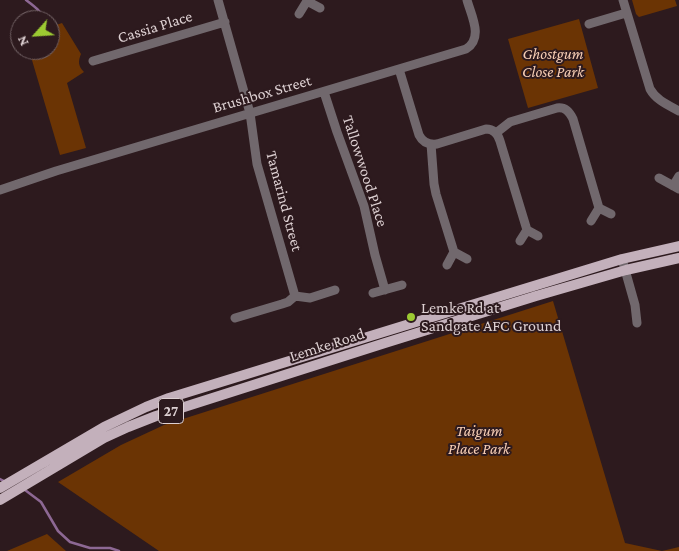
<!DOCTYPE html>
<html>
<head>
<meta charset="utf-8">
<style>
	body { margin:0 }
	#map { position:relative; width:679px; height:551px; overflow:hidden; background:#2d1a1e; font-family:"Crimson Pro",serif }
	canvas { display:block }
	.north { position:absolute; left:10px; top:10px; width:50px; height:50px; box-sizing:border-box; background:#2d1a1e; border:1px solid #736366; border-radius:50%; rotate:244deg; font-size:14px; font-weight:700; line-height:20px; text-align:center; color:#ddd0d2 }
	.north::after { content:''; display:block; margin:auto; width:18px; height:22px; background:#9cca32; clip-path:polygon(50% 0,100% 100%,50% 72%,0 100%) }
</style>
</head>
<body>
<div id="map">
<canvas width="679" height="551"></canvas>
<div class="north">N</div>
</div>
<script>
const ctx = document.querySelector('canvas').getContext('2d');
ctx.lineJoin = 'round';
function fillPath(path, color) { ctx.fillStyle = color; ctx.fill(path, 'evenodd'); }
function trace(path, color, width, dash) { ctx.strokeStyle = color; ctx.lineWidth = width; ctx.lineCap = dash ? 'butt' : 'round'; ctx.setLineDash(dash || []); ctx.stroke(path); }
function write(font, color, halo, rows, align = 'center') {
  ctx.font = font + ' "Crimson Pro",serif'; ctx.lineWidth = 4; ctx.setLineDash([]); ctx.textBaseline = 'middle'; ctx.strokeStyle = halo; ctx.fillStyle = color; for (const [text, x, y, turn = 0] of rows) {
    ctx.save(); ctx.translate(x, y); ctx.rotate((+turn || 0) * Math.PI / 180); ctx.textAlign = isNaN(turn) ? turn : align; if (halo) ctx.strokeText(text, 0, 0); ctx.fillText(text, 0, 0); ctx.restore();
  }
}
const green = new Path2D(`
	M632,0H675L677,6L639,17L636,14Z
	M579,19L598,88L528,108L508,39Z
	M62,23L81,54C78,61 78,66 84,72L67,83L86,148L60,155L29,50H50V27Z
	M553,301L625,543L662,551L679,547V551H159L58,482L121,445L164,425Z
	M47,534L66,551H7Z`);
const stream = new Path2D(`
	M26,0C34,6 41,11 45,20
	M0,479L6,482
	M25,490L41,502L58,531L70,542L90,548H110L119,551`);
const minor = new Path2D(`
	M218,0L250,113L257,164L295,296L310,298L335,290
	M623,0L650,89C656,100 668,105 679,111
	M299,14L307,1L320,8
	M589,24L626,13
	M93,61L225,22
	M399,69L419,135C423,143 429,145 437,144L486,129C494,129 498,134 500,141L527,230
	M324,92L337,132L364,206L375,255L385,290
	M496,133L510,122L557,108C565,107 569,111 573,119L599,208
	M431,144L434,184L436,194L454,252
	M659,178L679,189
	M673,186L679,176
	M0,190L56,171L466,49C484,38 471,15 467,0
	M591,221L599,208L611,214
	M520,241L527,230L538,236
	M622,259L635,305L637,323
	M447,265L454,252L467,259
	M373,293L402,285
	M235,318L282,304L288,302L295,296`);
const major = new Path2D(`
	M0,488L104,427L146,407L169,398L442,314L622,259L679,246
	M0,500L104,438L128,427L156,416L385,343L536,296L626,270L679,258`);
const markers = [
	[411,317,5,"#9cca32"]
];
const shields = [
	[171,411,25]
];
const shieldNames = [
	["27",171,411]
];
const streetNames = [
	["Cassia Place",155,27,-17],
	["Brushbox Street",262,94,-16],
	["Tallowwood Place",365,171,72],
	["Tamarind Street",284,201,75],
	["Lemke Road",327,345,-18]
];
const parkNames = [
	["Ghostgum",553,54],
	["Close Park",553,72],
	["Taigum",479,431],
	["Place Park",479,449]
];
const poiNames = [
	["Lemke Rd at",421,308],
	["Sandgate AFC Ground",421,326]
];
fillPath(green, '#6b3404');
trace(stream, '#8d6894', 2.5);
trace(minor, '#71686d', 9);
trace(major, '#c3b0bb', 10);
for (const [x, y, r, color] of markers) { const dot = new Path2D(); dot.arc(x, y, r, 0, 2 * Math.PI); ctx.fillStyle = color; ctx.fill(dot); trace(dot, '#2d1a1e', 2); }
for (const [x, y, w] of shields) { const box = new Path2D(); box.roundRect(x - w / 2, y - 12.5, w, 25, 4); ctx.fillStyle = '#2d1a1e'; ctx.fill(box); trace(box, '#ddd0d2', 1); }
write('bold 15px', '#ddd0d2', null, shieldNames);
write('16px', '#ddd0d2', '#2d1a1e', streetNames);
write('italic 16px', '#f6cdb4', '#2d1a1e', parkNames);
write('16px', '#ddd0d2', '#2d1a1e', poiNames, 'left');
</script>
</body>
</html>
